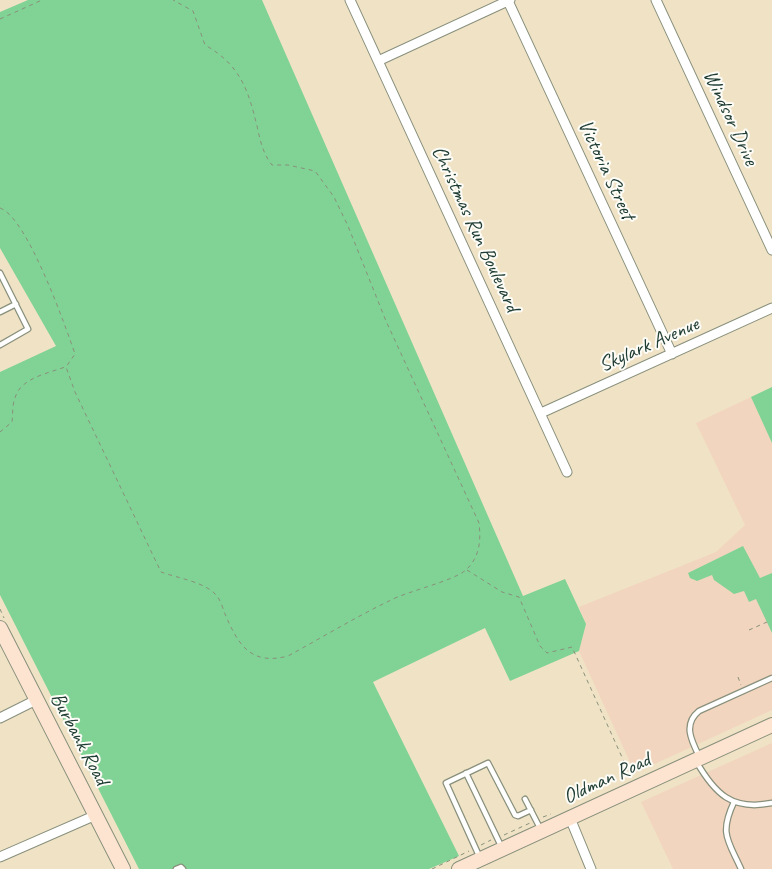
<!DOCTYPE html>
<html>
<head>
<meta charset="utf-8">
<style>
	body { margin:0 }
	canvas { display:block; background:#f0e2c5 }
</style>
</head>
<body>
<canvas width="772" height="869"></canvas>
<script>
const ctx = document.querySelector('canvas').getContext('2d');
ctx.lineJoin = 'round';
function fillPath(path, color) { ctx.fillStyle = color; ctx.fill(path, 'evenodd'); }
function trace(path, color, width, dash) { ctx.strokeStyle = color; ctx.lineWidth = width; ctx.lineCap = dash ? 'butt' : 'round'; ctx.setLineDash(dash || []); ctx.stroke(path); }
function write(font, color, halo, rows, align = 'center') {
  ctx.font = font + ' Caveat,sans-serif'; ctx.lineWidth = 4; ctx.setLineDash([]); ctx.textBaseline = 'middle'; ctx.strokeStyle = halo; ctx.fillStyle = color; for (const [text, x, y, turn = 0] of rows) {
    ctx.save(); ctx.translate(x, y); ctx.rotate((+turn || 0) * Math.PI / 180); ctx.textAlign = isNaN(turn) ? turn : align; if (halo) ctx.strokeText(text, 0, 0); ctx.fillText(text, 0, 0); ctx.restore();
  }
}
const built = new Path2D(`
	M751,397L772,443V710L635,773L579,651L586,624L579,607L716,552L745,525L696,423Z
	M772,743V869H673L641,802Z`);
const green = new Path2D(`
	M28,0H262L523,596L565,579L586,624L579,651L510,681L485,628L373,682L459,856L429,869H139L0,595V372L56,346L0,248V12Z
	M772,387V443L751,397Z
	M743,546L760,578L772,573V633L756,599L749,602L744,591L734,594L714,580L712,575L697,581L690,578L688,573Z`);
const path = new Path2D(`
	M0,19L42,0
	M0,208C27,217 65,325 75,354L66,367L75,392L161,572C177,578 206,582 217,596C221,601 223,609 225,614C238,644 250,666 288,656C321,638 354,618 389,601C407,591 455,581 467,569C480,556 481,540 479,523L386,321L348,226L334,197L315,171L288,165H272C263,154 260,140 257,126C248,89 240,65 205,45L193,11L173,0
	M0,432L12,422C13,414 12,405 15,398C20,378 49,373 65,367
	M467,570L502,592L519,597L540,646L547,653L572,647L631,777
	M0,609L4,618
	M749,630L767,622
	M738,677L741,685
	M543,817L551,814
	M504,835L530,823
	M481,845L491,840
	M432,869L469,851`);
const lane = new Path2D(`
	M0,273L28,329L0,345
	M0,312L16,304
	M699,756C691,740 683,724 699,711L772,678
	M696,761C715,794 732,811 772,803
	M466,773L502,848
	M525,799L541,830
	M734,802C719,834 728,840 741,869
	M480,858L446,783L488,763L515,815L518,816L531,810
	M176,869L181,867L183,869`);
const street = new Path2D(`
	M350,0L567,472
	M656,0L772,250
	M508,1L672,354
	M378,61L510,0
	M541,413L772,308
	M0,718L36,700
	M570,818L591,869
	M0,857L96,815`);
const secondary = new Path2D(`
	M0,628L123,869
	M459,869L772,725`);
const streetNames = [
	["Windsor Drive",730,118,65],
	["Victoria Street",606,170,65],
	["Christmas Run Boulevard",475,229,65],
	["Skylark Avenue",649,345,-24],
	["Burbank Road",79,739,62],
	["Oldman Road",607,779,-25]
];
fillPath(built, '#f2d5be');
fillPath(green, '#80d394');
trace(lane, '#88907c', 7);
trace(street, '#88907c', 11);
trace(secondary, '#88907c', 16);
trace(path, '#88907c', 1, [4, 4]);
trace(lane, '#fff', 4.5);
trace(street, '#fff', 9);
trace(secondary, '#fde4d0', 14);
write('21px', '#1f3d34', '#fdfcf7', streetNames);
</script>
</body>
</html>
